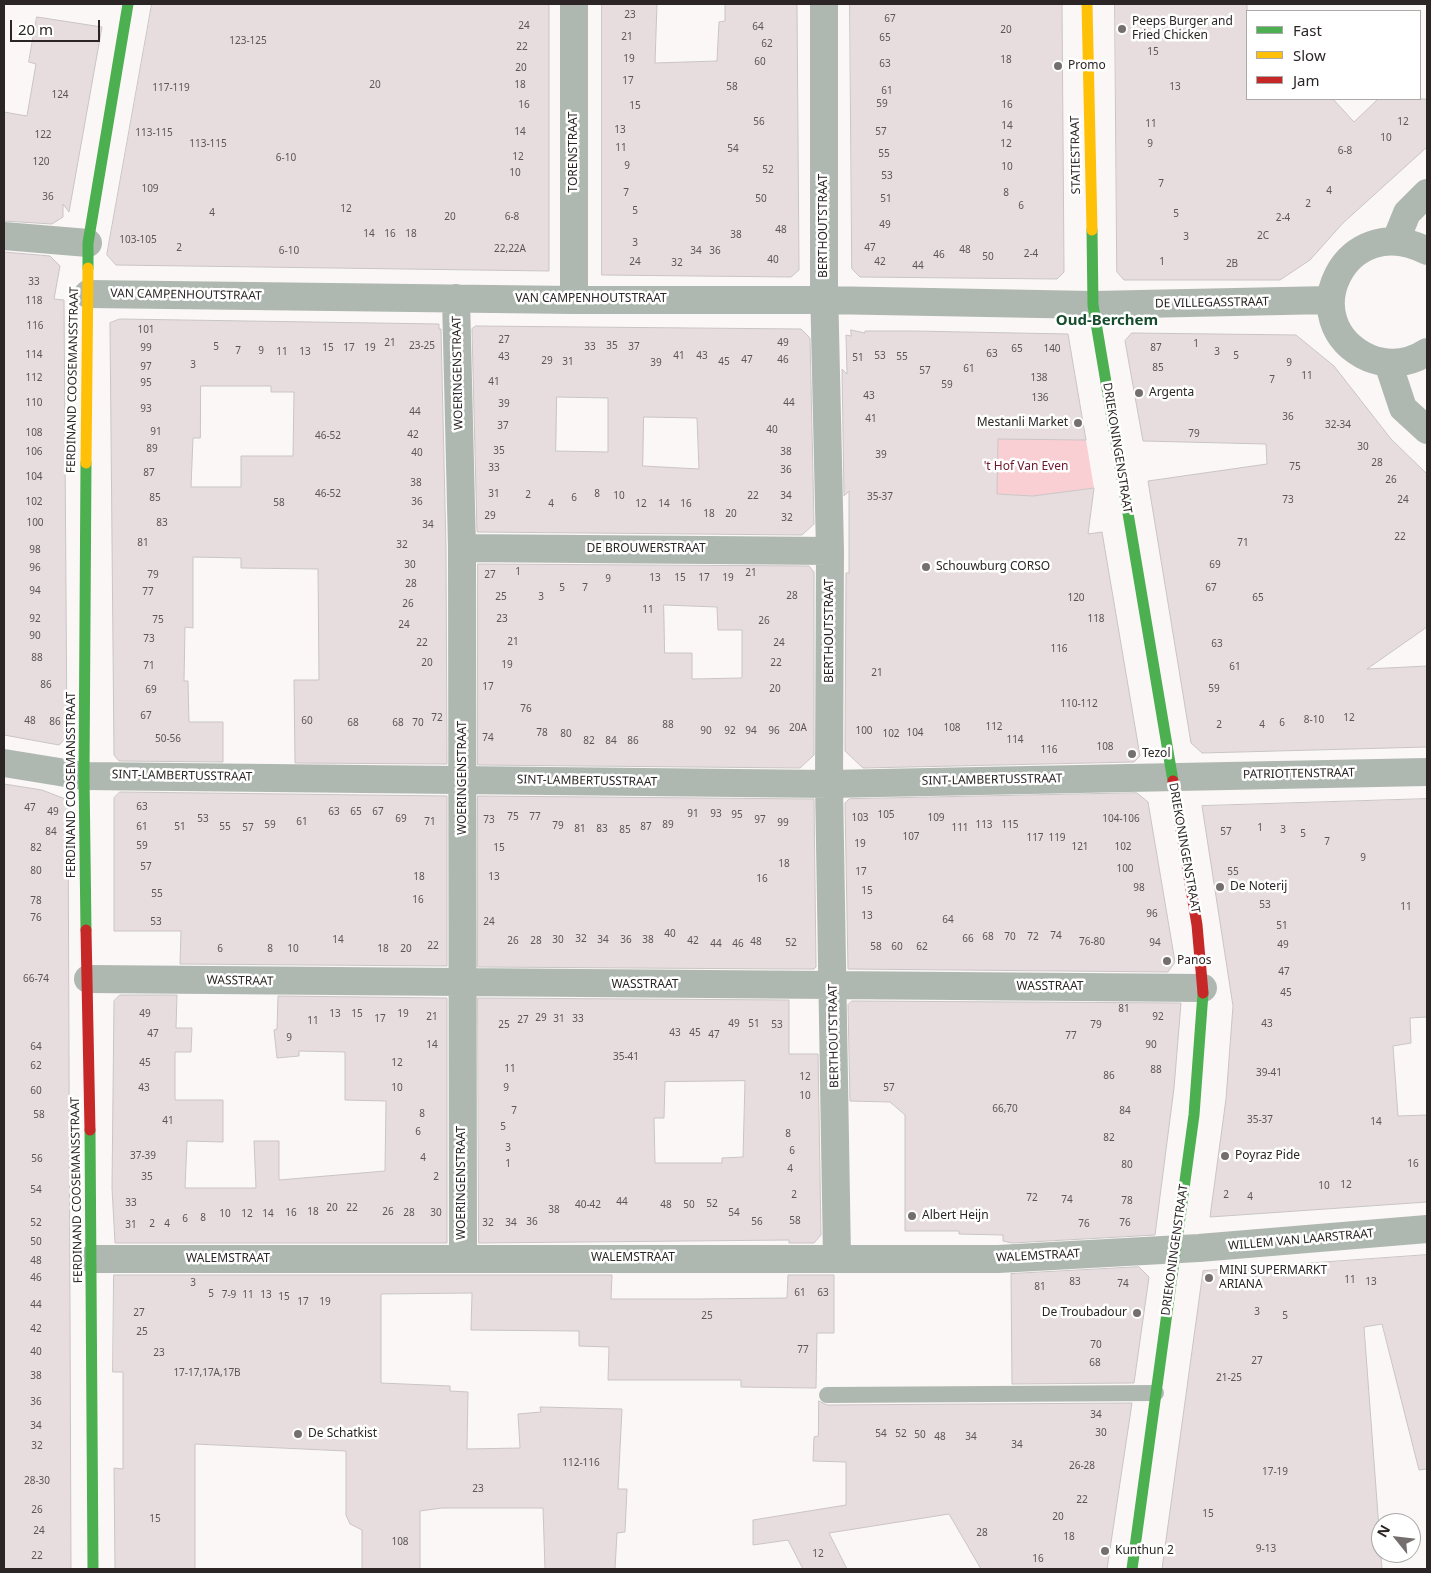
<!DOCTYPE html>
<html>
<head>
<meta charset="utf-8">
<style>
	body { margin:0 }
	#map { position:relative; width:1431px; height:1573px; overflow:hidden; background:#fcf7f7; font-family:"Noto Sans",sans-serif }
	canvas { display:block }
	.frame { position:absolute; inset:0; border:5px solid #2b2525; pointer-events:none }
	.legend { position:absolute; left:1246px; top:10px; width:175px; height:90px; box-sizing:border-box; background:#fff; border:1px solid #aaa8a8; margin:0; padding:6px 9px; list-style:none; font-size:15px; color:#2b2525 }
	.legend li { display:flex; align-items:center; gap:10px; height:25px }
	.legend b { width:25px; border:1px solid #aaa8a8 }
	.north { position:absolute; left:1371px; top:1513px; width:50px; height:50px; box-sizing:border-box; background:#fff; border:1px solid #aaa8a8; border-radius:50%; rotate:299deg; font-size:14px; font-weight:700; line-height:20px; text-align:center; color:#2b2525 }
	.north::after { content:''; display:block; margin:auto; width:18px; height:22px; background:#746e6e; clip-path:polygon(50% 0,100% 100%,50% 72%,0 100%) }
	.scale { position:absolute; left:10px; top:20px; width:90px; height:22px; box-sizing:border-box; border:2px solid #2b2525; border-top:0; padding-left:6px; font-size:15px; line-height:18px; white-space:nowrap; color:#2b2525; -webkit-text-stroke:4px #fff; paint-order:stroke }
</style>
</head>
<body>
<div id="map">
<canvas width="1431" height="1573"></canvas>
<div class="frame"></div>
<ul class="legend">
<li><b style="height:6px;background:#4caf50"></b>Fast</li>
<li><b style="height:6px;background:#ffc107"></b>Slow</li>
<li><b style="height:6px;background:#c62828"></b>Jam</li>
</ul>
<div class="north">N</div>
<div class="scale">20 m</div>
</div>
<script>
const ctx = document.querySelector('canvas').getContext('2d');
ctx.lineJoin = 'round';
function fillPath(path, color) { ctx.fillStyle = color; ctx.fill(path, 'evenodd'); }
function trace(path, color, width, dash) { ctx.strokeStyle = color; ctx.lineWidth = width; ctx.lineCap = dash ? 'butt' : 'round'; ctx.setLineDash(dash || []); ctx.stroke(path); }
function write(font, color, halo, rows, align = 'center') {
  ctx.font = font + ' "Noto Sans",sans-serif'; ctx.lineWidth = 5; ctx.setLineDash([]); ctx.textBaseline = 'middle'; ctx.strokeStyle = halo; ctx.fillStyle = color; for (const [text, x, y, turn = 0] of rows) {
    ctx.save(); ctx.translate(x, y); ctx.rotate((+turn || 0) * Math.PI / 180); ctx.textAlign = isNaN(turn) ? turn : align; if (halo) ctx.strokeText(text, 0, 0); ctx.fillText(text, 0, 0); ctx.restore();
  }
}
const green = new Path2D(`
	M958,438L1086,440L1094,488L1033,496L997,494V473Z`);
const building = new Path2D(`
	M152,4H549V271L116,265L107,255Z
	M602,4H657L655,63L717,61L719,22L725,21V4H797L799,270L791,277L602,275Z
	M850,4H1062L1064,272L1057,279L860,277L852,269Z
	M1115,4H1247V99H1333L1354,122L1378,99H1427V147L1343,223L1310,260L1280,280H1124L1117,272Z
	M37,17L102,27L69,212L63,204V217L52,224L4,221V112L27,116L36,64L29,62Z
	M4,252L50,256L60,266L54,299L64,300L67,737L59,745L4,735Z
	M120,319L439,324V329H441L446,548L447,764L295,763L294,680H319L318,569L241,568V558L193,557V628L185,627L184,681H188L189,722H223V762L119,761L114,755L110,323ZM201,386H271V392H294L293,456H241V487H191L193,438H200Z
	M476,326L801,329L810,338L814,524L802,535L477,532L472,329ZM557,397L608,398V452L556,451ZM644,417L697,418L699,469L643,466Z
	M851,330L865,333V331H913L1068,334L1086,440L998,439L997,494L1033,496L1094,488L1088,534L1102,532L1140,756L1134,762L863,768L845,751L846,573H849V491L844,496L842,369L847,374L846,335L851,336Z
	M1132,333L1296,335L1334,366L1391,439L1427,474V627L1367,669L1427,666V747L1202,753L1191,743L1148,481L1267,464L1266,444L1143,441L1125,341Z
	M478,564L809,566L814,572V755L800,768L478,765ZM664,605L717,607L718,630H742V678L692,679V653H665Z
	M4,784L42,790L68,800L71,1569H4Z
	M120,792L447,796V966L180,964L181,931H114V798Z
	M1137,793L1148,802L1175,962L1168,972L848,969L845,803L849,799Z
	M478,796L814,799L816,967L814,969H788L478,967Z
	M1427,799V1017L1410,1018L1411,1043L1393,1046L1398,1116L1427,1115V1202L1210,1217L1226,1099L1233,1006L1202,806Z
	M120,995H177L176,1028H192L191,1052H175V1100H223V1142L187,1141L185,1188H256L254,1141H279V1180L385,1171L386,1101L345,1100V1052L299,1051V1056L277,1058L274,1030L277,1029L278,996L447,998V1243H115L112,1188L114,1001Z
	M478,998L789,1000V1054H818L821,1235L814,1243H789V1240L479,1243ZM745,1081L743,1157L722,1158V1163H655L654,1118H664L665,1082Z
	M852,1001L1181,1003L1174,1088L1155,1235L1012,1243L1003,1241V1235L959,1234V1231H905V1115L890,1102L850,1101L848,1005Z
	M1427,1255V1469L1419,1470L1382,1324L1364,1327L1382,1569H1162L1203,1271Z
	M1139,1267L1149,1277L1134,1383L1012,1384L1011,1274Z
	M114,1275H612L611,1299H698L787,1298L788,1275H834V1333H817L816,1388L741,1387V1380H608L609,1347L579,1346V1331L471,1330L472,1293L381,1294V1383L450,1386V1391L468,1392L467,1449L520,1448L518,1414L541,1412L540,1407L622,1409L618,1489H627L625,1532L617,1533L615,1569H545L543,1508H442L420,1511V1569H362V1530L350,1524L346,1515V1451L195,1444V1569H115L114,1468L123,1469V1372H113Z
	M819,1401L827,1405L1132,1403L1107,1569H981L949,1514L829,1533L847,1569H803L788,1540L753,1545V1520L846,1505V1462L813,1461L814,1437L818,1436Z`);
const lane = new Path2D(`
	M827,1395L1156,1393`);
const street = new Path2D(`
	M824,4V285L830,551L829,784L837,1258
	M4,236L88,243
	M1396,240L1407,213L1427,193
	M1427,251C1346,208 1290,322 1369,358C1389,366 1410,363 1427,352
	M88,294L574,300H824L1093,305L1330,300
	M456,298L462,548L463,1258
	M574,300V4
	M1388,363L1403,408L1427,430
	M462,548L830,551
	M4,763L84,776L829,784L1427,772
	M88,979L1203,988
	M92,1259H998L1199,1248L1427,1229`);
const fast = new Path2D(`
	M1092,230L1093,305L1173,781
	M88,268V243L128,4
	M86,463L84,776L86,930
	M90,1130L93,1569
	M1132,1569L1194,1115L1203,993`);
const slow = new Path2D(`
	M1087,4L1092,230
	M86,463L88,268`);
const jam = new Path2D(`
	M1173,781L1197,925L1203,993
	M86,930L90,1130`);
const markers = [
	[1122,29,5,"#746e6e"],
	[1058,66,5,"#746e6e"],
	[1139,393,5,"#746e6e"],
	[1078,423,5,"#746e6e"],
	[926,567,5,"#746e6e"],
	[1132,754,5,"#746e6e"],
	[1220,887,5,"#746e6e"],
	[1167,961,5,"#746e6e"],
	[1225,1156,5,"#746e6e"],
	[912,1216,5,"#746e6e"],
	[1209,1278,5,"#746e6e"],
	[1137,1313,5,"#746e6e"],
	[298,1434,5,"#746e6e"],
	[1105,1551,5,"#746e6e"]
];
const numberNames = [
	["23",630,15],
	["67",890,19],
	["24",524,26],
	["64",758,27],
	["20",1006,30],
	["21",627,37],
	["65",885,38],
	["123-125",248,41],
	["62",767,44],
	["22",522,47],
	["15",1153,52],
	["19",629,59],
	["18",1006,60],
	["60",760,62],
	["63",885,64],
	["20",521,68],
	["17",628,81],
	["20",375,85],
	["18",520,85],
	["58",732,87],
	["13",1175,87],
	["117-119",171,88],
	["61",887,91],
	["124",60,95],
	["59",882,104],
	["16",524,105],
	["16",1007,105],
	["15",635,106],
	["56",759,122],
	["12",1403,122],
	["11",1151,124],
	["14",1007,126],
	["13",620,130],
	["14",520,132],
	["57",881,132],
	["113-115",154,133],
	["122",43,135],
	["10",1386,138],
	["113-115",208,144],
	["12",1006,144],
	["9",1150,144],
	["11",621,148],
	["54",733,149],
	["6-8",1345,151],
	["55",884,154],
	["12",518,157],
	["6-10",286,158],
	["120",41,162],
	["9",627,166],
	["10",1007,167],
	["52",768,170],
	["10",515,173],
	["53",887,176],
	["7",1161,184],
	["109",150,189],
	["4",1329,191],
	["7",626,193],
	["8",1006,193],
	["36",48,197],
	["50",761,199],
	["51",886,199],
	["2",1308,204],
	["6",1021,206],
	["12",346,209],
	["5",635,211],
	["4",212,213],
	["5",1176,214],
	["20",450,217],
	["6-8",512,217],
	["2-4",1283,218],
	["49",885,225],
	["48",781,230],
	["14",369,234],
	["16",390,234],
	["18",411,234],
	["38",736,235],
	["2C",1263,236],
	["3",1186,237],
	["103-105",138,240],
	["3",635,243],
	["2",179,248],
	["47",870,248],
	["22,22A",510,249],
	["48",965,250],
	["6-10",289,251],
	["34",696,251],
	["36",715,251],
	["2-4",1031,254],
	["46",939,255],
	["50",988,257],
	["40",773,260],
	["24",635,262],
	["42",880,262],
	["1",1162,262],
	["32",677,263],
	["2B",1232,264],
	["44",918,266],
	["33",34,282],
	["118",34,301],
	["116",35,326],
	["101",146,330],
	["27",504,340],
	["21",390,343],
	["49",783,343],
	["1",1196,344],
	["23-25",422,346],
	["35",612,346],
	["5",216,347],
	["33",590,347],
	["37",634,347],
	["99",146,348],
	["15",328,348],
	["17",349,348],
	["19",370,348],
	["87",1156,348],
	["65",1017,349],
	["140",1052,349],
	["7",238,351],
	["9",261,351],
	["11",282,352],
	["13",305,352],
	["3",1217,352],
	["63",992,354],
	["114",34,355],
	["41",679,356],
	["43",702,356],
	["53",880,356],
	["5",1236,356],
	["43",504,357],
	["55",902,357],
	["51",858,358],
	["47",747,360],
	["46",783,360],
	["29",547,361],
	["31",568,362],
	["45",724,362],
	["39",656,363],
	["9",1289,363],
	["3",193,365],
	["97",146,367],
	["85",1158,368],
	["61",969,369],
	["57",925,371],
	["11",1307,376],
	["112",34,378],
	["138",1039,378],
	["7",1272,380],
	["41",494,382],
	["95",146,383],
	["59",947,385],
	["43",869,396],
	["136",1040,398],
	["110",34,403],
	["44",789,403],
	["39",504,404],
	["93",146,409],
	["44",415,412],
	["36",1288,417],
	["41",871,419],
	["32-34",1338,425],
	["37",503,426],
	["40",772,430],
	["91",156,432],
	["108",34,433],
	["79",1194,434],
	["42",413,435],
	["46-52",328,436],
	["30",1363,447],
	["89",152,449],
	["35",499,451],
	["106",34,452],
	["38",786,452],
	["40",417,453],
	["39",881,455],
	["28",1377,463],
	["75",1295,467],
	["33",494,468],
	["36",786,470],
	["87",149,473],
	["104",34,477],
	["26",1391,480],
	["38",416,483],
	["46-52",328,494],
	["31",494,494],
	["8",597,494],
	["2",528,495],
	["10",619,496],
	["22",753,496],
	["34",786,496],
	["35-37",880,497],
	["85",155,498],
	["6",574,498],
	["73",1288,500],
	["24",1403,500],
	["102",34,502],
	["36",417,502],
	["58",279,503],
	["4",551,504],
	["12",641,504],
	["14",664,504],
	["16",686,504],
	["18",709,514],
	["20",731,514],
	["29",490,516],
	["32",787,518],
	["100",35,523],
	["83",162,523],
	["34",428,525],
	["22",1400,537],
	["81",143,543],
	["71",1243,543],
	["32",402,545],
	["98",35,550],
	["30",410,565],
	["69",1215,565],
	["96",35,568],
	["1",518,572],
	["21",751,573],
	["79",153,575],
	["27",490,575],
	["13",655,578],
	["15",680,578],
	["17",704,578],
	["19",728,578],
	["9",608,579],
	["28",411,584],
	["5",562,588],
	["7",585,588],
	["67",1211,588],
	["94",35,591],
	["77",148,592],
	["28",792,596],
	["25",501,597],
	["3",541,597],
	["120",1076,598],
	["65",1258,598],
	["26",408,604],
	["11",648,610],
	["92",35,619],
	["23",502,619],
	["118",1096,619],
	["75",158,620],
	["26",764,621],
	["24",404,625],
	["90",35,636],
	["73",149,639],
	["21",513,642],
	["22",422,643],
	["24",779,643],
	["63",1217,644],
	["116",1059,649],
	["88",37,658],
	["20",427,663],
	["22",776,663],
	["19",507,665],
	["71",149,666],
	["61",1235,667],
	["21",877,673],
	["86",46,685],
	["17",488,687],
	["20",775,689],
	["59",1214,689],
	["69",151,690],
	["110-112",1079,704],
	["76",526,709],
	["67",146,716],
	["72",437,718],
	["12",1349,718],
	["8-10",1314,720],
	["48",30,721],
	["60",307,721],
	["86",55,722],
	["68",353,723],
	["68",398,723],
	["70",418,723],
	["6",1282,723],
	["88",668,725],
	["2",1219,725],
	["4",1262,725],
	["112",994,727],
	["20A",798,728],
	["108",952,728],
	["90",706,731],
	["92",730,731],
	["94",751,731],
	["96",774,731],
	["100",864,731],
	["78",542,733],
	["104",915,733],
	["80",566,734],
	["102",891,734],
	["74",488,738],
	["50-56",168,739],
	["114",1015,740],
	["82",589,741],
	["84",611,741],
	["86",633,741],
	["108",1105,747],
	["116",1049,750],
	["63",142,807],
	["47",30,808],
	["49",53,812],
	["63",334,812],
	["65",356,812],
	["67",378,812],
	["91",693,814],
	["93",716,814],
	["95",737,815],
	["105",886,815],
	["75",513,817],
	["77",535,817],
	["103",860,818],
	["109",936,818],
	["53",203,819],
	["69",401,819],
	["104-106",1121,819],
	["73",489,820],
	["97",760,820],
	["61",302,822],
	["71",430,822],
	["99",783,823],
	["59",270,825],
	["89",668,825],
	["113",984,825],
	["115",1010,825],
	["79",558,826],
	["61",142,827],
	["51",180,827],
	["55",225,827],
	["87",646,827],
	["57",248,828],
	["111",960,828],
	["1",1260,828],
	["81",580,829],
	["83",602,829],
	["85",625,830],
	["3",1283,830],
	["84",51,832],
	["57",1226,832],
	["5",1303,834],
	["107",911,837],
	["117",1035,838],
	["119",1057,838],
	["7",1327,842],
	["19",860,844],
	["59",142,846],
	["121",1080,847],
	["102",1123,847],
	["82",36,848],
	["15",499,848],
	["9",1363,858],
	["18",784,864],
	["57",146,867],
	["100",1125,869],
	["80",36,871],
	["17",861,872],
	["55",1233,872],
	["18",419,877],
	["13",494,877],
	["16",762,879],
	["98",1139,888],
	["15",867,891],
	["55",157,894],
	["16",418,900],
	["78",36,901],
	["53",1265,905],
	["11",1406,907],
	["96",1152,914],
	["13",867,916],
	["76",36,918],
	["64",948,920],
	["53",156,922],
	["24",489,922],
	["51",1282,926],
	["40",670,934],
	["74",1056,936],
	["68",988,937],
	["70",1010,937],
	["72",1033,937],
	["32",581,939],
	["66",968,939],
	["14",338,940],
	["30",558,940],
	["34",603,940],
	["36",626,940],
	["38",648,940],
	["26",513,941],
	["28",536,941],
	["42",693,941],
	["48",756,942],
	["76-80",1092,942],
	["52",791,943],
	["94",1155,943],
	["44",716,944],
	["46",738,944],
	["49",1283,945],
	["22",433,946],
	["58",876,947],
	["60",897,947],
	["62",922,947],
	["6",220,949],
	["8",270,949],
	["10",293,949],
	["18",383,949],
	["20",406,949],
	["47",1284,972],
	["66-74",36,979],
	["45",1286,993],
	["81",1124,1009],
	["49",145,1014],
	["13",335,1014],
	["15",357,1014],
	["19",403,1014],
	["21",432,1017],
	["92",1158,1017],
	["29",541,1018],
	["17",380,1019],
	["31",559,1019],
	["33",578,1019],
	["27",523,1020],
	["11",313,1021],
	["49",734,1024],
	["51",754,1024],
	["43",1267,1024],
	["25",504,1025],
	["53",777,1025],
	["79",1096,1025],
	["43",675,1033],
	["45",695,1033],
	["47",153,1034],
	["47",714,1035],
	["77",1071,1036],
	["9",289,1038],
	["14",432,1045],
	["90",1151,1045],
	["64",36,1047],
	["35-41",626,1057],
	["45",145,1063],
	["12",397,1063],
	["62",36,1066],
	["11",510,1069],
	["88",1156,1070],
	["39-41",1269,1073],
	["86",1109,1076],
	["12",805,1077],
	["43",144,1088],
	["10",397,1088],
	["9",506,1088],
	["57",889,1088],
	["60",36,1091],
	["10",805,1096],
	["66,70",1005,1109],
	["7",514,1111],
	["84",1125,1111],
	["8",422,1114],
	["58",39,1115],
	["35-37",1260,1120],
	["41",168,1121],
	["14",1376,1122],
	["5",503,1127],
	["6",418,1132],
	["8",788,1134],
	["82",1109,1138],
	["3",508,1148],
	["6",792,1151],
	["37-39",143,1156],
	["4",423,1158],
	["56",37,1159],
	["1",508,1164],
	["16",1413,1164],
	["80",1127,1165],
	["4",790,1169],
	["35",147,1177],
	["2",436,1177],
	["12",1346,1185],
	["10",1324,1186],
	["54",36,1190],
	["2",794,1195],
	["2",1226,1195],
	["4",1250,1197],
	["72",1032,1198],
	["74",1067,1200],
	["78",1127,1201],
	["44",622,1202],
	["33",131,1203],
	["52",712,1204],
	["40-42",588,1205],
	["48",666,1205],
	["50",689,1205],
	["20",332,1208],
	["22",352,1208],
	["38",554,1210],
	["18",313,1212],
	["26",388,1212],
	["16",291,1213],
	["28",409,1213],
	["30",436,1213],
	["54",734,1213],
	["10",225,1214],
	["12",247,1214],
	["14",268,1214],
	["8",203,1218],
	["6",185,1219],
	["58",795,1221],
	["36",532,1222],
	["56",757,1222],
	["52",36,1223],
	["32",488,1223],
	["34",511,1223],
	["76",1125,1223],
	["2",152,1224],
	["4",167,1224],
	["76",1084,1224],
	["31",131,1225],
	["50",36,1242],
	["48",36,1261],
	["46",36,1278],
	["11",1350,1280],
	["83",1075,1282],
	["13",1371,1282],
	["3",193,1283],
	["74",1123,1284],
	["81",1040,1287],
	["61",800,1293],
	["63",823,1293],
	["5",211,1294],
	["7-9",229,1295],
	["11",248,1295],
	["13",266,1295],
	["15",284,1297],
	["17",303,1302],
	["19",325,1302],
	["44",36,1305],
	["3",1257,1312],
	["27",139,1313],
	["25",707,1316],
	["5",1285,1316],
	["42",36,1329],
	["25",142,1332],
	["70",1096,1345],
	["77",803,1350],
	["40",36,1352],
	["23",159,1353],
	["27",1257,1361],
	["68",1095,1363],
	["17-17,17A,17B",207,1373],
	["38",36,1376],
	["21-25",1229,1378],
	["36",36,1402],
	["34",1096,1415],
	["34",36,1426],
	["30",1101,1433],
	["54",881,1434],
	["52",901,1434],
	["50",920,1435],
	["48",940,1437],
	["34",971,1437],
	["34",1017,1445],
	["32",37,1446],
	["112-116",581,1463],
	["26-28",1082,1466],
	["17-19",1275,1472],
	["28-30",37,1481],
	["23",478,1489],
	["22",1082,1500],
	["26",37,1510],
	["15",1208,1514],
	["20",1058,1517],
	["15",155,1519],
	["24",39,1531],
	["28",982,1533],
	["18",1069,1537],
	["108",400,1542],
	["9-13",1266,1549],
	["12",818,1554],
	["22",37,1556],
	["16",1038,1559]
];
const poiNames = [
	["Peeps Burger and",1132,22],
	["Fried Chicken",1132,36],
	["Promo",1068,66],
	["Argenta",1149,393],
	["Mestanli Market",1068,423,"right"],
	["Schouwburg CORSO",936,567],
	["Tezol",1142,754],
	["De Noterij",1230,887],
	["Panos",1177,961],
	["Poyraz Pide",1235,1156],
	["Albert Heijn",922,1216],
	["MINI SUPERMARKT",1219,1271],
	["ARIANA",1219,1285],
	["De Troubadour",1127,1313,"right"],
	["De Schatkist",308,1434],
	["Kunthun 2",1115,1551]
];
const streetNames = [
	["TORENSTRAAT",574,152,-90],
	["STATIESTRAAT",1076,155,-91],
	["BERTHOUTSTRAAT",824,226,-90],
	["VAN CAMPENHOUTSTRAAT",186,295,1],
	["VAN CAMPENHOUTSTRAAT",591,299],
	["DE VILLEGASSTRAAT",1212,303,-1],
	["WOERINGENSTRAAT",458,373,-91],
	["FERDINAND COOSEMANSSTRAAT",73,380,-89],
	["DRIEKONINGENSTRAAT",1117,448,81],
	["DE BROUWERSTRAAT",646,549],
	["BERTHOUTSTRAAT",830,631,-90],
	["PATRIOTTENSTRAAT",1299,774,-1],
	["SINT-LAMBERTUSSTRAAT",182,776,1],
	["WOERINGENSTRAAT",463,778,-90],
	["SINT-LAMBERTUSSTRAAT",992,780,-1],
	["SINT-LAMBERTUSSTRAAT",587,781,1],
	["FERDINAND COOSEMANSSTRAAT",72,785,-90],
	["DRIEKONINGENSTRAAT",1184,848,80],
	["WASSTRAAT",240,981,1],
	["WASSTRAAT",645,985],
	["WASSTRAAT",1050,987],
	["BERTHOUTSTRAAT",834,1036,-91],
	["WOERINGENSTRAAT",462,1183,-90],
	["FERDINAND COOSEMANSSTRAAT",77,1190,-91],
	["WILLEM VAN LAARSTRAAT",1301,1240,-5],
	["DRIEKONINGENSTRAAT",1175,1250,-82],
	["WALEMSTRAAT",1038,1256,-3],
	["WALEMSTRAAT",633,1258],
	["WALEMSTRAAT",228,1259]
];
const parkNames = [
	["'t Hof Van Even",1026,467]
];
const quarterNames = [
	["Oud-Berchem",1107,321]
];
fillPath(green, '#facfd4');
fillPath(building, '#e7ddde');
trace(building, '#cac5c5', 1);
trace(lane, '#aeb8b0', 16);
trace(street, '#aeb8b0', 28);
trace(fast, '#4caf50', 11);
trace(slow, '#ffc107', 11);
trace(jam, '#c62828', 11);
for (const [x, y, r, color] of markers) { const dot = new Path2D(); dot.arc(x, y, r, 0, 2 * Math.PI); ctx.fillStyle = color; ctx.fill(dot); trace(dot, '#fff', 2); }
write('10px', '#5c5555', null, numberNames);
write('12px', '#2b2525', '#fff', poiNames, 'left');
write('12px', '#2b2525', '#fff', streetNames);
write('12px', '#6c172b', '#fff', parkNames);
write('bold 15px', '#174d2d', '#fff', quarterNames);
</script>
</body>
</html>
